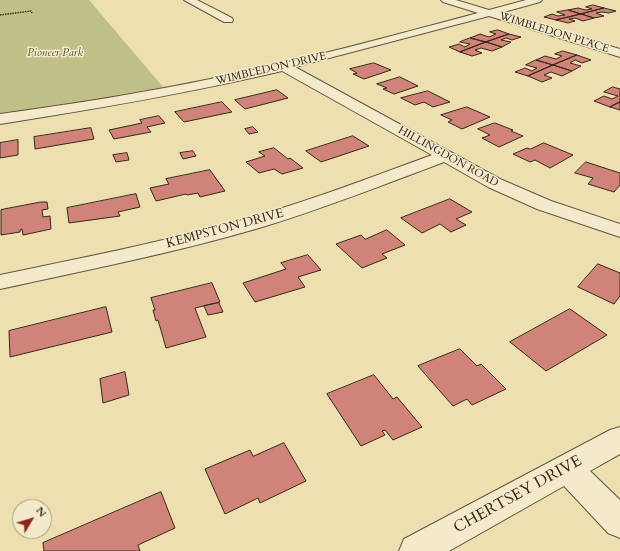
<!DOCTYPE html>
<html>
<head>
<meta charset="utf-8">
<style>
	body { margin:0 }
	#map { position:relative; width:620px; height:551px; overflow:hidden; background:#eddfb0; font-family:Cardo,serif }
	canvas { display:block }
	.north { position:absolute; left:12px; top:499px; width:40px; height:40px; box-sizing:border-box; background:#f3eacc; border:1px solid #a89d84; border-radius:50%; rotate:52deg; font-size:11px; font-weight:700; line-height:16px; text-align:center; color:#372919 }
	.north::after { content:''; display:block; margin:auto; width:14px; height:18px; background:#8f2418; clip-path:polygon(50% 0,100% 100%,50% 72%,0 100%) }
</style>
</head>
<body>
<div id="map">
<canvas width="620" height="551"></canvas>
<div class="north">N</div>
</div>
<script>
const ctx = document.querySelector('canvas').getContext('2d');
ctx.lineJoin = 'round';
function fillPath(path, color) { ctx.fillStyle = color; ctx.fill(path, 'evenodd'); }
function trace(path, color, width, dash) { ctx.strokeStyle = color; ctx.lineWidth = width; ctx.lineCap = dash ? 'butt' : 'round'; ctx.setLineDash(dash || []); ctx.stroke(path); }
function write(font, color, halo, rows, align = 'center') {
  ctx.font = font + ' Cardo,serif'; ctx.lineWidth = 3; ctx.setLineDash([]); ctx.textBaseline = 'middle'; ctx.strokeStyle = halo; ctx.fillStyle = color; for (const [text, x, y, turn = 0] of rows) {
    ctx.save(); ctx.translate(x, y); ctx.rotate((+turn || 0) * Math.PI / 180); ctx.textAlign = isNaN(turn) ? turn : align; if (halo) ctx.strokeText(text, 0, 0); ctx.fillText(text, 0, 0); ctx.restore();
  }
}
const green = new Path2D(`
	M0,0H89L163,87L171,86L0,114Z`);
const building = new Path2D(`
	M593,5L604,8L581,14L568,10L578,8L586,10L592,9L586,7Z
	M604,8L616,11L609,13L602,12L596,13L604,16L594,18L581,14Z
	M568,10L581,14L556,20L544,17L552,14L558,16L565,15L557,12Z
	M581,14L594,18L583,21L575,18L569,19L575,21L568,23L556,20Z
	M498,30L509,34L486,42L470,38L480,34L489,37L496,34L490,32Z
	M509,34L521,37L512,40L506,38L501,40L511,42L502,47L486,42Z
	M470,38L486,42L460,52L449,47L459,44L465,47L470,44L460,42Z
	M486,42L502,47L492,51L481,48L475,50L482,53L472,56L460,52Z
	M563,51L577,55L553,65L536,60L545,56L556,59L562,56L555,54Z
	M577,55L591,60L582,63L575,60L570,63L581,66L572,71L553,65Z
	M536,60L553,65L528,76L515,72L525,68L532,71L537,68L526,65Z
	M374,63L391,70L364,79L353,74L357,73L350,69Z
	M553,65L572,71L562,76L551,72L544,75L552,78L542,82L528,76Z
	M400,77L418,86L394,94L383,89L387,88L377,84Z
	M613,87L620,89V102L610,107L594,101L604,96L612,99L618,96L604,92Z
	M277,90L288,98L245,109L235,100Z
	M428,91L450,102L433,107L424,102L415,105L401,98Z
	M222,102L232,112L184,122L175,112Z
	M620,102V110L610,107Z
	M467,107L490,117L462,129L448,122L452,120L441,115Z
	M159,116L165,123L147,127L151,132L114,139L109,130L142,123L140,120Z
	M495,123L513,130L511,131L523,136L499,147L482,138L490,135L478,129Z
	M253,127L258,132L249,134L245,129Z
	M91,128L94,139L35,149L34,137Z
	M353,136L369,146L321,162L306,151Z
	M18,140V155L0,158V143Z
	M544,143L573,155L550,168L535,160L530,162L513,154L527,148L530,149Z
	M274,148L288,159L290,158L303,168L282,174L274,169L259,173L246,162L265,156L259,152Z
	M193,151L196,156L183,159L180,153Z
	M127,153L129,160L116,162L113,155Z
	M586,162L620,173V185L614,192L588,184L593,178L575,173Z
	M210,170L225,191L200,197L198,193L187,195L186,194L156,201L150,188L169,184L166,179Z
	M136,194L140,207L118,212L120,216L69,223L67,208Z
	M450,199L472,212L456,219L466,225L451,232L440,224L422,233L401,218Z
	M41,202H47L48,209L42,210L43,217L50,216L51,229L23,235L22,229L20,230V232L1,235V210Z
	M387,230L405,245L382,254L387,258L362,268L336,244L361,235L365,239Z
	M308,255L321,270L298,277L305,287L255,302L243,283L286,269L281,263Z
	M598,264L620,273V296L614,304L578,287Z
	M212,283L220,302L195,308L206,337L166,348L158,320L156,321L153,310H155L151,298Z
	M219,303L223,312L208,315L204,306Z
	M106,307L112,332L10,357L9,331Z
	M570,309L607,335L546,371L510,342Z
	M460,349L477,366L481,364L506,389L472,405L467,399L453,406L418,366Z
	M125,372L129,395L103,403L100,379Z
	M374,375L393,399L397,397L422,427L393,440L385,430L382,431L385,435L361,446L327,394Z
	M284,443L306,481L260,503L258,498L225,514L205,469L250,450L253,456Z
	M161,492L175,528L138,545L140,551H44L43,543Z`);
const path = new Path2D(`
	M0,15L31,11L32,13`);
const minor = new Path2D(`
	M184,0H197L232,18L233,20L232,22H224Z
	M441,0H456L489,10L526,0H542L540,2L500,13L620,49V57L489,16L295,67L500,179L551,201L620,224V237L537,209L488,187L444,162C383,185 322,209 259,228C174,253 86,270 0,289V275C81,258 163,242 242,220C307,202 369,178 432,155L282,71C189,93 95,109 0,124V114C72,104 144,93 215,78C304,60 391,36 478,13L443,2Z
	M620,427V454L590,471L620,500V538L608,533L564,486L449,551H399L404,539L610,430Z`);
const farStreetnames = [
	["WIMBLEDON PLACE",554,33,17],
	["WIMBLEDON DRIVE",271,69,-13],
	["HILLINGDON ROAD",448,157,29]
];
const farParknames = [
	["Pioneer Park",55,53]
];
const streetNames = [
	["KEMPSTON DRIVE",225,229,-15]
];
const nearStreetnames = [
	["CHERTSEY DRIVE",518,495,-29]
];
fillPath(green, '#bec087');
fillPath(building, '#d08378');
trace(building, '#372919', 1);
trace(minor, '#64563f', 2);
trace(path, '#372919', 1.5, [1.5, 1]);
fillPath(minor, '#f3eacc');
write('11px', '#372919', '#f3eacc', farStreetnames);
write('italic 11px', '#594f34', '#f3eacc', farParknames);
write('13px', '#372919', '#f3eacc', streetNames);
write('16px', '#372919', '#f3eacc', nearStreetnames);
</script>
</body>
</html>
